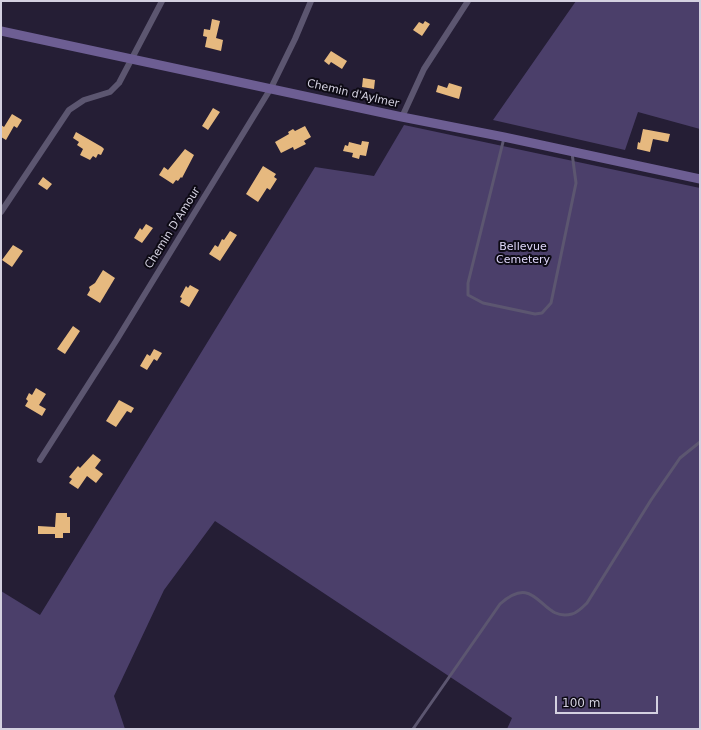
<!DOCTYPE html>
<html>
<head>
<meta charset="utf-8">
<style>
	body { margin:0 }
	#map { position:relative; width:701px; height:730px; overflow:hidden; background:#251e35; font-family:"DejaVu Sans",sans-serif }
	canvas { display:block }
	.frame { position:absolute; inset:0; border:2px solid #d4d1e0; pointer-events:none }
	.scale { position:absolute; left:555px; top:696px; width:103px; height:18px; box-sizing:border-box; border:2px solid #d4d1e0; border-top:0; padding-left:5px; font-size:12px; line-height:14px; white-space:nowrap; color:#d4d1e0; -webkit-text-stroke:3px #0d0a14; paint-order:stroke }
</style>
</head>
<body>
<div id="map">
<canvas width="701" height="730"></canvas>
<div class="frame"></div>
<div class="scale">100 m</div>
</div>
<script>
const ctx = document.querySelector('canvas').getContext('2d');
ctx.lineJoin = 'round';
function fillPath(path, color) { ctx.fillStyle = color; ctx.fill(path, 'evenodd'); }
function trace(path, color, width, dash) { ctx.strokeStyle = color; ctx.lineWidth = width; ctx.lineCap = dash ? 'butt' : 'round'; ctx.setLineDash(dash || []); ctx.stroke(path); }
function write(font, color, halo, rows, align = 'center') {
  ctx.font = font + ' "DejaVu Sans",sans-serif'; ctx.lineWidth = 4; ctx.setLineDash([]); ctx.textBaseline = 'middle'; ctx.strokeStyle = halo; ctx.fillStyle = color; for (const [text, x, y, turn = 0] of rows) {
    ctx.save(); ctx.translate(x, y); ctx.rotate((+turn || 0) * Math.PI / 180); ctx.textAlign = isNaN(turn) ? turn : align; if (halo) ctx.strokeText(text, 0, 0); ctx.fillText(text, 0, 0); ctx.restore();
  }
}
const green = new Path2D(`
	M576,1H700V129L638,112L625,150L493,120Z
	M404,125L700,188V729H507L512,718L215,521L164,590L114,696L125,729H1V591L40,615L315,167L374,176Z`);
const building = new Path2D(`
	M212,19L220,21L216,38L223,40L221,51L205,47L207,37L203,36L204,29L210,30Z
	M425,21L430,24L422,36L413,30L419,22L423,24Z
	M331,51L347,61L342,69L331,62L329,65L324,61Z
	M363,78L375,80L374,89L362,87Z
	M449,83L462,87L459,99L436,92L438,85L447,88Z
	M213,108L220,112L208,130L202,126Z
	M12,114L22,120L17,128L14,126L6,140L1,137V125L4,127Z
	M305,126L311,137L304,141L306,144L294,150L293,147L281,153L275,142L289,134L288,132L293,129L295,131Z
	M643,129L670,134L668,142L653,139L650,152L637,149L638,142L640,143Z
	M76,132L102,147L104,149L101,155L98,154L96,158L93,156L90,160L80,155L83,149L77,145L79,142L73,138Z
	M362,141L369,142L366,156L360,155L359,159L352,157L353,153L343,151L345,145L348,146L349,142L361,145Z
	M185,149L194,155L182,178L181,177L178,181L176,180L173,184L159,175L164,167L168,170Z
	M263,166L276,174L274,177L277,179L270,190L267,188L258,202L246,194Z
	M43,177L52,184L47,190L38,184Z
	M146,224L153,228L142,243L134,238L140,228L142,230Z
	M230,231L237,235L220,261L209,254L215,245L218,247L222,239L224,240Z
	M13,245L23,251L12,267L2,260Z
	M103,270L115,278L100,303L87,295L90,290L89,287L95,283Z
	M190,285L199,290L189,307L180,302L182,298L180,297L186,286L188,288Z
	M73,326L80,331L65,354L57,349Z
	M154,349L162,353L157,361L154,359L147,370L140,366L147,354L150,356Z
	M36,388L46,394L39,405L46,409L42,416L25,406L28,401L26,399L29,393L32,395Z
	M119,400L134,408L131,413L127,411L116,427L106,421Z
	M93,454L101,460L95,468L103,474L96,483L87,476L78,489L69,483L72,479L69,477L78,466L80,468Z
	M56,513H67V517H70V533H63V538H55V534H38V526L55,527Z`);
const service = new Path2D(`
	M504,138L468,283V295L483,303L535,314L542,313L551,303L576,183L572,153
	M413,729L500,604C538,570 540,623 572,614C577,613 583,607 587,603L651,500L680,458L700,442`);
const minor = new Path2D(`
	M402,117L424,69L468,1
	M1,212L69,110L84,100L110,92L119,83L162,1
	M40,460L116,341L271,88L295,39L311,1`);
const secondary = new Path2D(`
	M1,31L402,117L504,137L700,179`);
const streetNames = [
	["Chemin d'Aylmer",353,94,13],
	["Chemin D'Amour",173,228,-58]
];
const parkNames = [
	["Bellevue",523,247],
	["Cemetery",523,260]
];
fillPath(green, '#4b3f6a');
fillPath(building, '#e6b97f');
trace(service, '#5c5670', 3);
trace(minor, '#5c5670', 6);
trace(secondary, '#6d5e93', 9);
write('11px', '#d4d1e0', '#0d0a14', streetNames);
write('11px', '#dfd7fa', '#0d0a14', parkNames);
</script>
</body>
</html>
